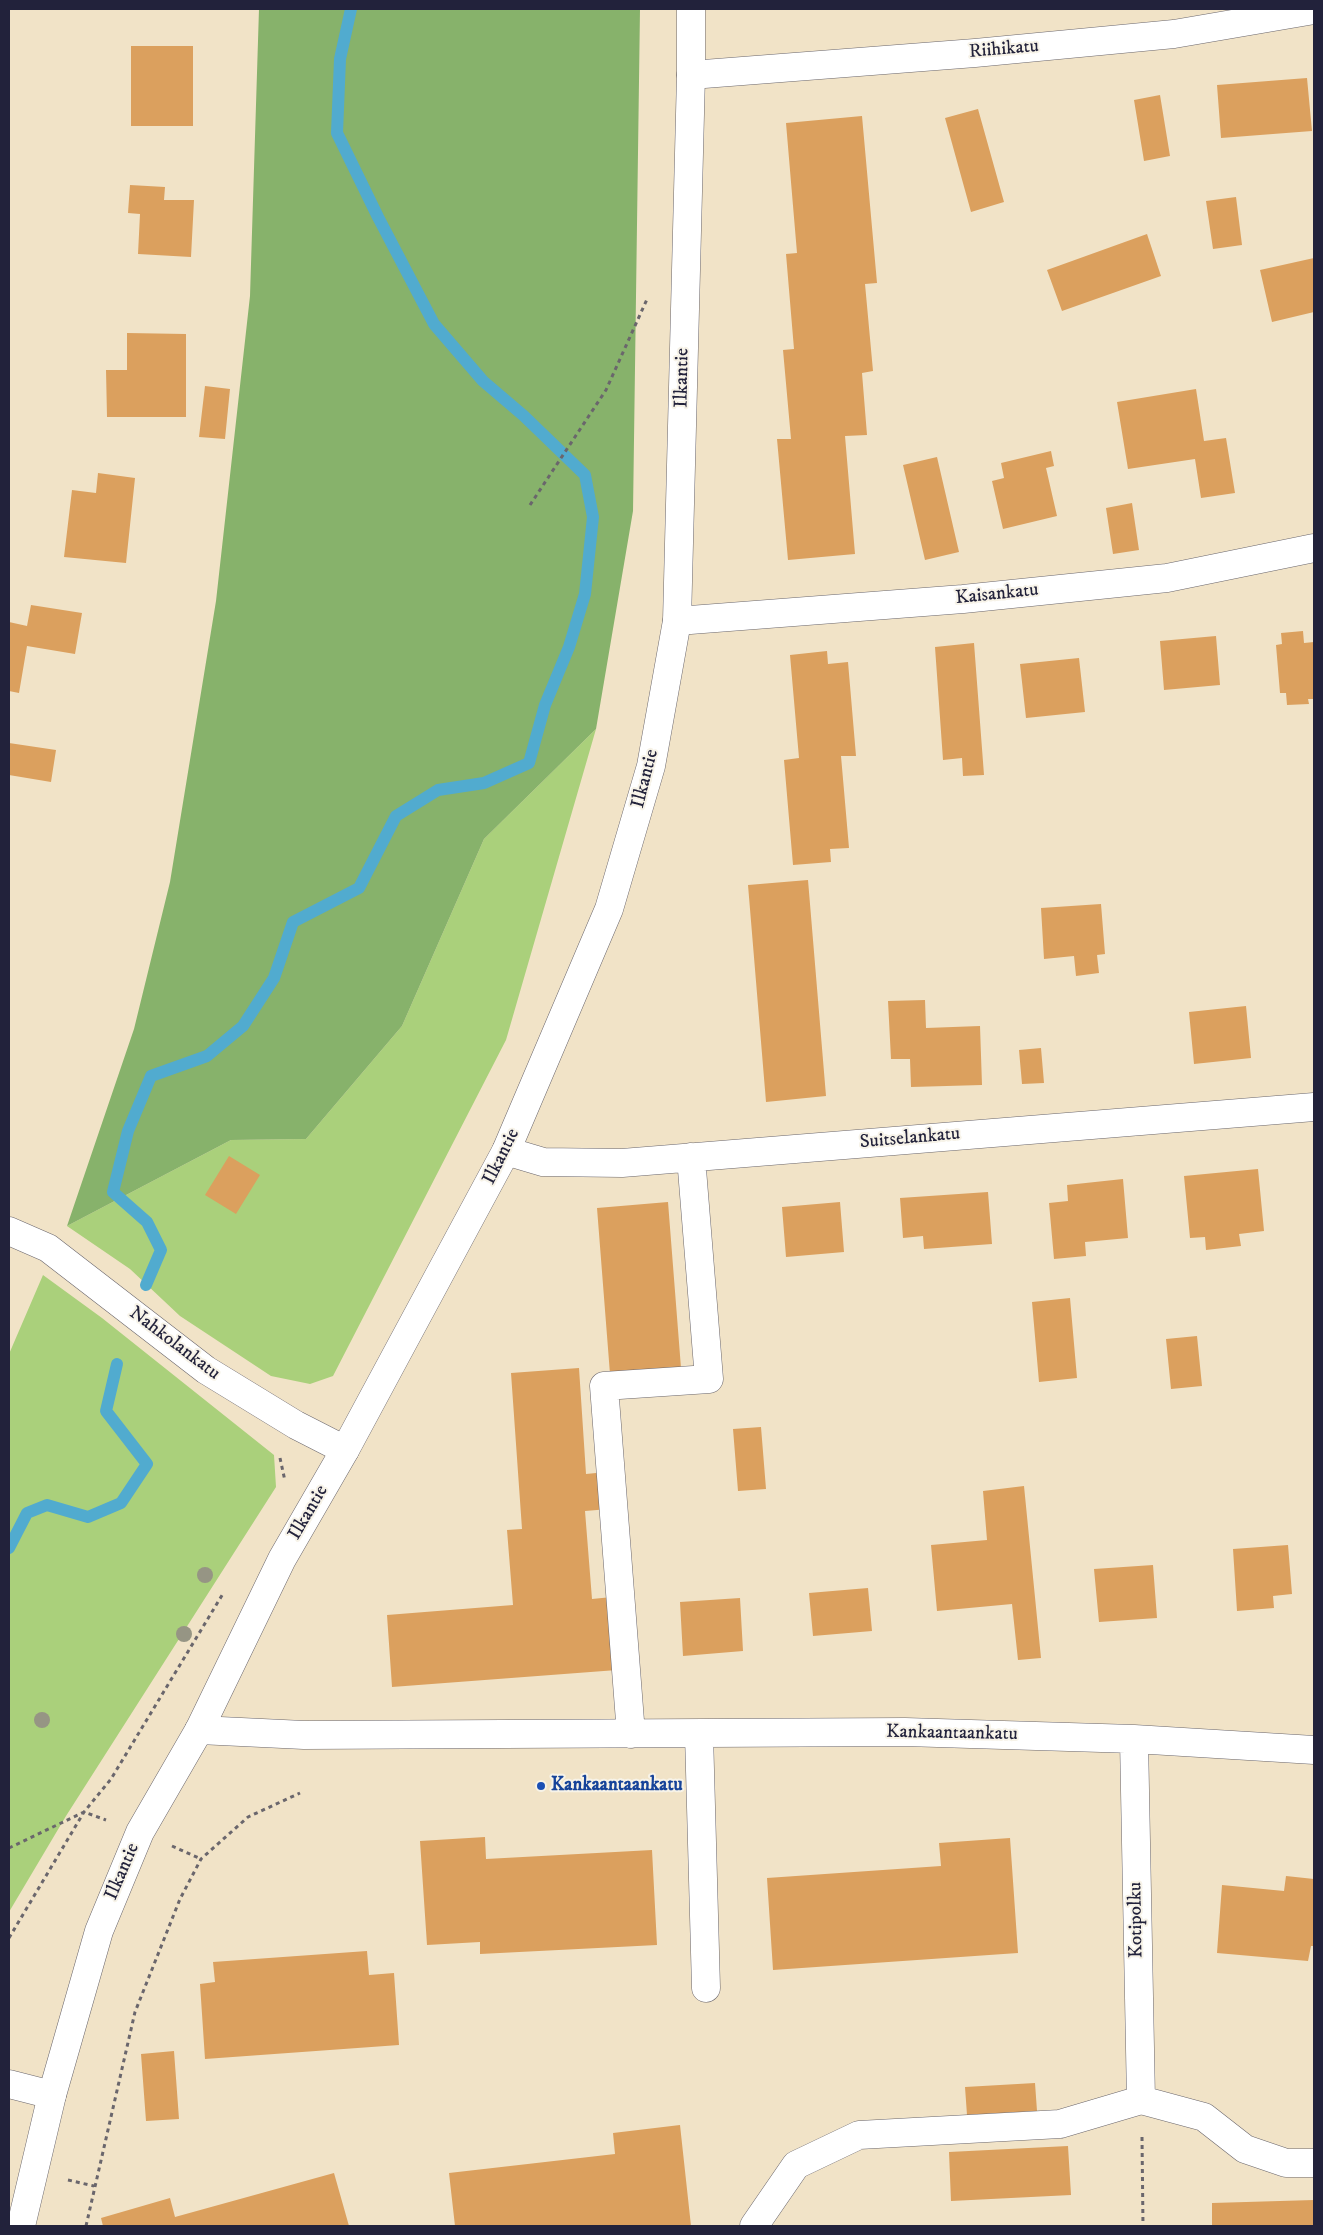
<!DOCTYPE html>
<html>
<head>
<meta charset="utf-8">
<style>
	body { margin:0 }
	#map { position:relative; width:1323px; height:2235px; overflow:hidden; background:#f1e3c7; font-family:"IM FELL DW Pica",serif }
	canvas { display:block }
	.frame { position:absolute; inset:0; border:10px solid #22223b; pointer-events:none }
</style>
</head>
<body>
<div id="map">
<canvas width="1323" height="2235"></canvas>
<div class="frame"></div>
</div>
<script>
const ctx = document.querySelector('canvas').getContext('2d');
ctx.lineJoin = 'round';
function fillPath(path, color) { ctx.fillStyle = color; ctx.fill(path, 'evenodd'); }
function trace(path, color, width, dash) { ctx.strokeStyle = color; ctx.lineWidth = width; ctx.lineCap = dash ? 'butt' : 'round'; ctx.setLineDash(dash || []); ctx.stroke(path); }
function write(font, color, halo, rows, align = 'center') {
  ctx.font = font + ' "IM FELL DW Pica",serif'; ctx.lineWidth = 4; ctx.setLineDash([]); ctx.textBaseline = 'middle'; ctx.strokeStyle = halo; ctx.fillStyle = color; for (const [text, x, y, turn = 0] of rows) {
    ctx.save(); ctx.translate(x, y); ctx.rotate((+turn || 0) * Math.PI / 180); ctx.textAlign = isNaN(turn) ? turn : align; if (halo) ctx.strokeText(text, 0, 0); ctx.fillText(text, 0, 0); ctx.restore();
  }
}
const green = new Path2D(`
	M596,729L506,1040L333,1376L310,1384L271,1376L180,1316L130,1269L67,1226L231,1140L306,1139L402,1026L484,839Z
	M43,1275L102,1318L274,1455L276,1487L66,1816L9,1912V1354Z`);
const forest = new Path2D(`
	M259,9H640L633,511L596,729L484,839L402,1026L306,1139L231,1140L67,1226L134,1029L170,882L216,601L250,296Z`);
const stream = new Path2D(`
	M146,1285L161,1250L147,1222L113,1192L128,1131L151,1076L207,1056L243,1026L274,978L293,922L359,888L396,816L438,790L484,783L529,763L545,705L569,647L585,594L593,517L585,475L524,416L483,381L434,324L378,217L337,133L340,59L351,9
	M9,1548L27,1513L47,1505L88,1517L121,1503L147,1464L106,1411L117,1364`);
const building = new Path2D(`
	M131,46H193V126H131Z
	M1307,78L1312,131L1221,138L1217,85Z
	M1160,95L1170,156L1144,161L1134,100Z
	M978,109L1004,202L971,212L945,118Z
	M862,116L877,283L865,284L873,371L862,373L867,435L845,436L855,554L788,560L777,439H791L783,350L794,349L786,254L797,253L786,123Z
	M130,185L165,187L164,200H194L191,257L138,254L140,214L128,213Z
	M1236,197L1242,245L1213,249L1206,201Z
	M1147,234L1161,276L1062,311L1047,270Z
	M1314,258V312L1272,322L1260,270Z
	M127,333L186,334V417H107L106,370H127Z
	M205,386L230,389L225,439L199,437Z
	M1196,389L1204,441L1226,438L1235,493L1201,498L1195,459L1128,469L1117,402Z
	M1051,451L1054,466L1046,468L1057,516L1003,529L992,481L1004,478L1001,463Z
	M937,457L959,552L925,560L903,465Z
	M98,473L135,478L126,563L64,557L72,490L96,493Z
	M1132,503L1139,550L1113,554L1106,508Z
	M31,605L82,613L75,654L27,646L19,693L9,691V622L27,626Z
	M1303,631L1304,643L1314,642V699H1308L1309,704L1287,705L1286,693H1280L1276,645L1282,644L1281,633Z
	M1216,636L1220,685L1164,690L1160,641Z
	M974,643L984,775L963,776L962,758L943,760L935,647Z
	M827,651L828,664L848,662L856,756H841L849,848L830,849L831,862L793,865L784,760L799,758L790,655Z
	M1079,658L1085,712L1026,718L1020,664Z
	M9,743L56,750L51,782L9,775Z
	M808,880L826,1096L766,1102L748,885Z
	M1101,904L1105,954L1097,955L1099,973L1076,976L1074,956L1044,959L1041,908Z
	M925,1000L926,1028L980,1026L982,1085L911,1087L910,1059H891L888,1001Z
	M1246,1006L1251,1058L1194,1064L1189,1012Z
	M1041,1048L1044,1083L1022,1084L1019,1050Z
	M229,1156L260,1175L236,1214L205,1195Z
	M1258,1169L1264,1231L1239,1234L1241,1246L1206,1250L1205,1237L1190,1238L1184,1176Z
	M1123,1179L1128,1238L1085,1242L1086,1256L1054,1259L1049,1203L1068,1201L1067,1185Z
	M988,1192L992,1244L924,1249L923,1236L903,1238L900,1198Z
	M668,1202L681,1368L610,1374L597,1208Z
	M840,1202L844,1252L786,1257L782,1207Z
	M1070,1298L1077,1378L1039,1382L1032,1302Z
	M1197,1336L1202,1386L1171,1389L1166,1339Z
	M579,1368L586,1474L606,1472L609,1509L585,1511L592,1599L612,1597L617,1670L392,1687L387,1615L513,1605L507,1530L522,1529L511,1373Z
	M761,1427L766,1489L738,1491L733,1429Z
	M1024,1486L1041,1658L1018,1660L1012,1604L937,1611L931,1545L987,1540L983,1491Z
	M1288,1545L1292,1594L1273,1596L1274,1608L1237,1611L1233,1549Z
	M1153,1565L1157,1618L1099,1622L1094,1569Z
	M868,1588L872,1631L813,1636L809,1593Z
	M740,1598L743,1651L683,1656L680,1602Z
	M485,1837L486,1859L652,1850L657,1945L480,1954V1942L427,1945L420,1841Z
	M1010,1838L1018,1953L773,1970L767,1878L941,1866L939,1843Z
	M1286,1876L1314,1879V1946H1311L1308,1961L1217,1953L1222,1885L1284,1891Z
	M367,1951L369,1975L394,1973L399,2045L205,2059L200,1984L215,1982L213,1962Z
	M174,2051L179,2119L146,2121L141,2054Z
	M1035,2083L1037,2111L967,2115L965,2087Z
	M680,2125L691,2226H455L449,2173L615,2154L613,2133Z
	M1068,2146L1071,2195L951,2201L949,2152Z
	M334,2173L349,2226H103L101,2218L170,2198L175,2217Z
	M1314,2200V2226H1212V2203Z`);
const path = new Path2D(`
	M530,505L606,390L648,297
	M280,1458L285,1481
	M172,1846L201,1859
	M9,1848L84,1812L106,1820
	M9,1938L84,1812L111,1779L224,1592
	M1142,2137L1143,2226
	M68,2180L94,2186
	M86,2226L135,2012L180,1899L201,1859L248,1817L300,1793`);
const minor = new Path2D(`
	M691,75L975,53L1174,34L1314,10
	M677,621L963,599L1167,578L1314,548
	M506,1151L543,1162L622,1163L1314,1107
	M9,1231L48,1248L206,1370L296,1425L345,1450
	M199,1730L304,1735L905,1732L1134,1739L1314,1750
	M631,1734L604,1386L709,1379L691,1157
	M699,1734L706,1988
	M1134,1739L1141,2100
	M9,2084L52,2095
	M754,2226L796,2165L859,2135L1060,2124L1141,2100L1204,2117L1245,2149L1286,2163H1314`);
const major = new Path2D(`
	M21,2226L52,2095L99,1931L140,1832L199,1730L282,1559L345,1450L506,1151L609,909L651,766L677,621L691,75V9`);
const trees = [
	[205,1575],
	[184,1634],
	[42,1720]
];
const markers = [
	[541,1786,5,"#1a4fb4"]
];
const streetNames = [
	["Riihikatu",1004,50,-5],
	["Ilkantie",683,378,-89],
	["Kaisankatu",997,595,-6],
	["Ilkantie",646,779,-76],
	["Suitselankatu",910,1139,-5],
	["Ilkantie",502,1157,-64],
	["Nahkolankatu",174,1344,37],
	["Ilkantie",309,1513,-60],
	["Kankaantaankatu",952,1734,1],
	["Ilkantie",123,1872,-67],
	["Kotipolku",1137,1920,-91]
];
const transitNames = [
	["Kankaantaankatu",551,1786]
];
fillPath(green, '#aad07b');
fillPath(forest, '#87b26b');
trace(stream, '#51abcf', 12);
fillPath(building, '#dba05e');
trace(minor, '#6a666c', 29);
trace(major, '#6a666c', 29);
trace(path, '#6a666c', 3, [4, 4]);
trace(minor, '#fff', 28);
trace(major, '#fff', 28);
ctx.fillStyle = '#969584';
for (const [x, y] of trees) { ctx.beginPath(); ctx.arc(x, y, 8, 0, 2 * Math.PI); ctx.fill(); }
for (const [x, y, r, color] of markers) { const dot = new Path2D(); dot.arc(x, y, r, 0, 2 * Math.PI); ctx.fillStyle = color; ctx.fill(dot); trace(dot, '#f7f3e8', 2); }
write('19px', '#22223b', '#f7f3e8', streetNames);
write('bold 19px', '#164399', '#f7f3e8', transitNames, 'left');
</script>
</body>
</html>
